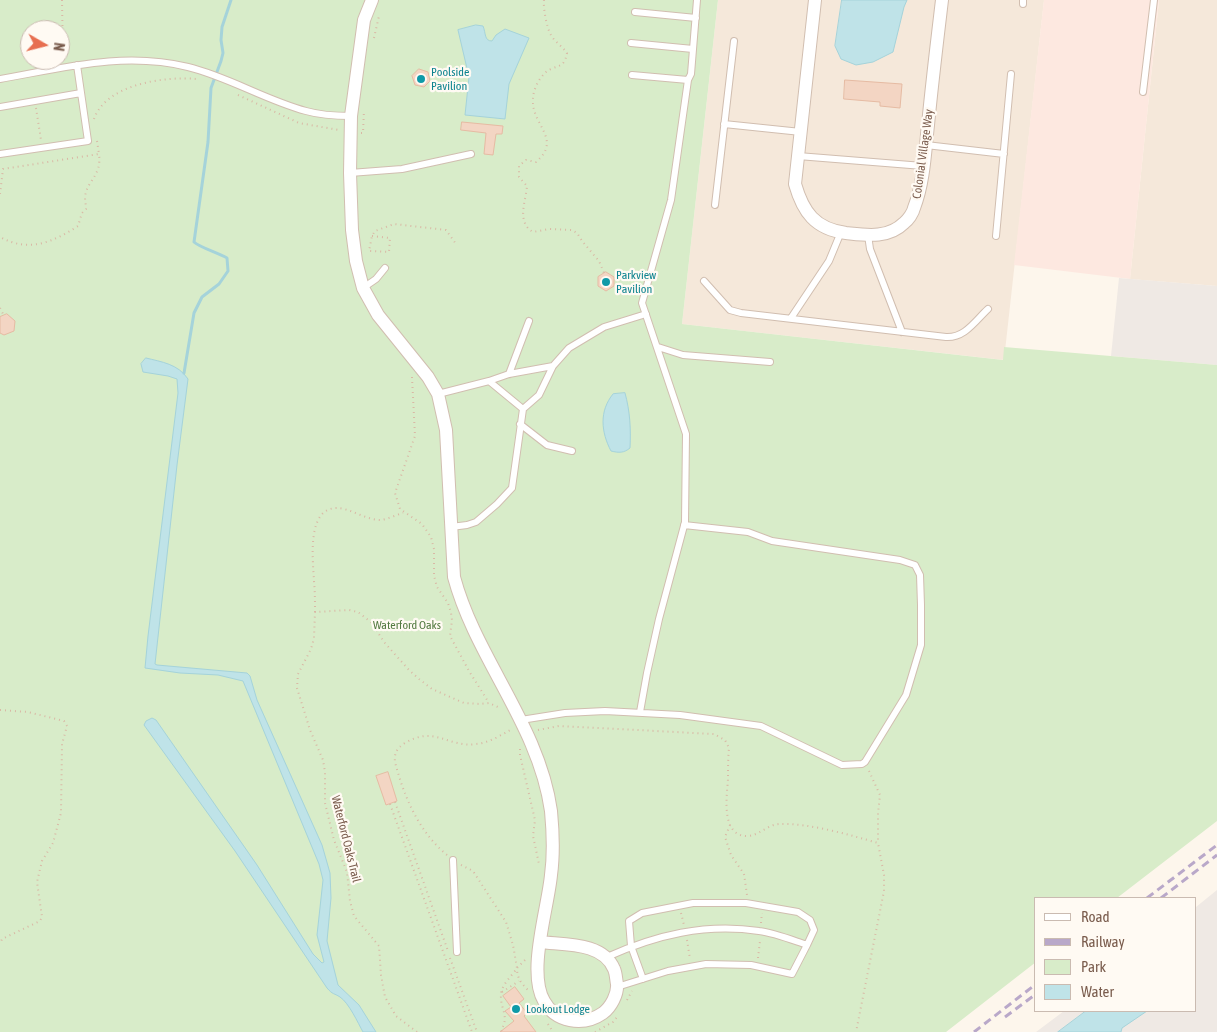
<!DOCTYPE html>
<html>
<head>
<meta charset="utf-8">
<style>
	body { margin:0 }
	#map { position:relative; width:1217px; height:1032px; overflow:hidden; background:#fdf6ec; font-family:"Asap Condensed",sans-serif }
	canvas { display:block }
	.legend { position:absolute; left:1034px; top:897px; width:162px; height:115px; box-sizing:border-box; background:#fffaf3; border:1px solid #cabbb1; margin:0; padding:6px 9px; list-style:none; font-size:15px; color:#7a5c4d }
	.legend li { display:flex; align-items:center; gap:10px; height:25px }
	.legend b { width:25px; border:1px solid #cabbb1 }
	.north { position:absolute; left:20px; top:20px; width:50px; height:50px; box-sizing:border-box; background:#fffaf3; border:1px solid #cabbb1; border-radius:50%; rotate:98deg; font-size:14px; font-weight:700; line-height:20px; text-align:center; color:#7a5c4d }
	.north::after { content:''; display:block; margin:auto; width:18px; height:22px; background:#e76f51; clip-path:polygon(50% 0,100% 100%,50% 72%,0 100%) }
</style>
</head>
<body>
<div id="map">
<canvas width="1217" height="1032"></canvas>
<ul class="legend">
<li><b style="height:6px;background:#fff"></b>Road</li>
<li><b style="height:6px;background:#b9a8c9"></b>Railway</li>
<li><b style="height:14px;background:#d8ecc9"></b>Park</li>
<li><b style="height:14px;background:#bfe3e8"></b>Water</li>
</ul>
<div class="north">N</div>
</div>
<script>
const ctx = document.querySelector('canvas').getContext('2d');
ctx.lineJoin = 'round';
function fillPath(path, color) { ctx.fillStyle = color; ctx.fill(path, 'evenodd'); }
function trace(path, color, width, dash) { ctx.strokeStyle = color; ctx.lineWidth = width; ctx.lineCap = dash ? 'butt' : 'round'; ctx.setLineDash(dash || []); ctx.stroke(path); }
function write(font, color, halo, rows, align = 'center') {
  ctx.font = font + ' "Asap Condensed",sans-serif'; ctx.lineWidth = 4.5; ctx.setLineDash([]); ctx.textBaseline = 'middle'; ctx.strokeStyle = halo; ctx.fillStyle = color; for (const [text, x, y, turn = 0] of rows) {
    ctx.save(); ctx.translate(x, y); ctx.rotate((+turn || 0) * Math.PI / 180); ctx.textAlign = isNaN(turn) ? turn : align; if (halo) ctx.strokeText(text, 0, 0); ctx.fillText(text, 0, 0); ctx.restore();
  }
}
const residential = new Path2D(`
	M718,0H1044L1004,360L682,324Z
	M1159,0H1217V286L1130,279Z`);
const commercial = new Path2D(`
	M1044,0H1159L1130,279L1014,265Z`);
const industrial = new Path2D(`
	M1119,278L1217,286V365L1111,356Z
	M1217,890V1032H1036L1064,1011H1196V907Z`);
const green = new Path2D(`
	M0,0H718L682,324L1003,360L1004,347L1217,365V821L1117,898H1036V962L946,1032H0ZM30,30H60V60H30Z`);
const water = new Path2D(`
	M842,0H907L904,7L893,52L873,62L856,65L841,59L835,46Z
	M476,25L483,26C486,33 484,41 492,41L496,35L505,29L529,38L509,84L505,119L465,115L469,77L458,30Z
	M146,358C162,362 178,364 188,379L177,465L155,664L157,665L247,673L250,676L257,700L322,845L330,873L331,898L327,941L338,985L359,1005L376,1032H363C358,1023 349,1003 340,997C334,993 333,995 327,988L235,851L144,725L146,721L152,718L156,720L257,865L313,954L322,963L324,962L317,935L323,880L319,864L243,681L218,675L180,673L145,668L148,636L178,393L177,379L168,376L143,372L141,364Z
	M625,393C630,411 631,429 630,448C624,453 619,453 611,451C601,432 599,411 613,394Z
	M1086,1011H1147L1122,1028L1121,1032H1058Z`);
const stream = new Path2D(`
	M184,373L194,313L202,297L219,284L228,271L227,258C218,253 199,247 194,242L208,142L211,88L221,61L223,53L221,40L222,27L231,0`);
const building = new Path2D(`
	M419,69L428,72L430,81L424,87L415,85L412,76Z
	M845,80L902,84L900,108L880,106V102L844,99Z
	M462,122L503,126L502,134H496L493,155L484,154L486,133L461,130Z
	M606,272L614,277V286L606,291L598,286V277Z
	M7,314L15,321L14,331L4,335L0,333V317Z
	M388,772L397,801L386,805L376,776Z
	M515,987L524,999L519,1003L527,1013L524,1016L536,1032H500L514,1021L505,1011L511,1007L503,996Z`);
const path = new Path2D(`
	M62,0L63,60
	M544,0C543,8 547,29 551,35C555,42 563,47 567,53C564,70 556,64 546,72C539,78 533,90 533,99C531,125 563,139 536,162L526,160L519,166V177L527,186C526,201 516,222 533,232L549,229L572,230L577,233L582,241L599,261L604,273
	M374,38L379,16
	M238,95L299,123L339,130
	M36,108L41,140
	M94,119C106,84 165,76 197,79
	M361,133H363L364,110
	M97,141L99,154
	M0,194L3,169L99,154C102,176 87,180 85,197C85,201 86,205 86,209L82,213L78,226C53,242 29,253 0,237
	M372,236L390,238L389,252L369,251L372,236L375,231L394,224L446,230L456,244
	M0,308L3,314
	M412,377L415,436L395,493L400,509L422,524L431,537L434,549V576L437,587L448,603L451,613L452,620L450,636L469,671L489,703
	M315,612C315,602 315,592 314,581C313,560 305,500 344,509C356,512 368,520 381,520C388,519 396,515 403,513
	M0,710L28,712L64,721L67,726L62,744L61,813L53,843L42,861L37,882L42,917L40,921L2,939L0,944
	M538,730L559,726L714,734L725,740L729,748C728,758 728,769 728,779C727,795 720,837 748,836C760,835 768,824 780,824C809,823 850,835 878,843L884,875V891L856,1032
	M520,749V755L535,820L533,836L539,864
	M869,771L880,795L878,814V843
	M395,802L448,951
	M390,804L472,1032
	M730,825L725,837L731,855L744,874L747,895
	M447,855C419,832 404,797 395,762C394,753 397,748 405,743C435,725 448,748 476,744C489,743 501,735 512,729
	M461,865L473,871L506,922L513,945L517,968C512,976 501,985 501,995C500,1009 510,1016 501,1030L502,1032
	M681,913L684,925
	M761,923L762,913
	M687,940L690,959
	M450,958L477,1032
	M758,958L760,941
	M525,960L517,968C517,978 521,983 528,990
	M502,992L519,981
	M627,1000L632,991
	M548,1024L553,1032
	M417,1032L396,1016L385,997L381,975L379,946L354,916L350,901L347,872L334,840L325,803V772L323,760L310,730L297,688L298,674L311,649L314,638L315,612L349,610L358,612L372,623L384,642L409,670L419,679L432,689L464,703L480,704L489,703L500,708
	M595,1032L613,1022L617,1017`);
const lane = new Path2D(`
	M1023,4V0
	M635,12L696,18
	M631,43L693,49
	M632,75L688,80L691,74L697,0
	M0,79C63,68 124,51 188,67C229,77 265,100 306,111C320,115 336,116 351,116
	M1143,92L1154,0
	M0,107L81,93
	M724,124L801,132
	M926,145L1004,154
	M0,154L88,141L77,65
	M798,156L923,166
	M350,173L402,169L471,154
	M715,205L734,41
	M868,235L870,249L902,332
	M996,236L1011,74
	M704,281L730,310L741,313L946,337C965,338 975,321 988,309
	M363,288L376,279L385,268
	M791,318L829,261L841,232
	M658,347L683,355L770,362
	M509,374L529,321
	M489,381L509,374L553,366
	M438,394L489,381L523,409L539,395L553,366L569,348L604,327L646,314
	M520,424L547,445L572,451
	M451,527L467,525L476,522L497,504L512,488L523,409
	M640,712L647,673L659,619L685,522L686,434L642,303L671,200L688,80
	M521,720L565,713L605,711L680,715L761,726L842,765L862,764L865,762L906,695L921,645V605L920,575L915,565L900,560L772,541L748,532L684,525
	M453,860L457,952
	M607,957C656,935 705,923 759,931C775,933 792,940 807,945L792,974L751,965L706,964L668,971L617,987
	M643,979L631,946L629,921L642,913L693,903H746L798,912L810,920L814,930L807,945`);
const street = new Path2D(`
	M372,0L364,20L351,116L350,173L352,230L356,261L363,288L378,315L428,377L438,394L446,430L454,577C476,659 539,725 551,811C553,832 554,853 551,875C548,908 527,972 544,1001C555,1022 583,1027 603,1013C611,1007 618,994 617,984C616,979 616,973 614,969C603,942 565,945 540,942
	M815,0L795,184C803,212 815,229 846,233C865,235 888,239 904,223C908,220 913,213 914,208C924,182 925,152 928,125C932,83 937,42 942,0`);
const rail = new Path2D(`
	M1147,898L1217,845
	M1161,898L1217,855
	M1005,1017L1036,994
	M974,1032L1036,984`);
const markers = [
	[421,79,5,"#0f9aa8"],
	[606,282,5,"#0f9aa8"],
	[516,1009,5,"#0f9aa8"]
];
const cultureNames = [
	["Poolside",431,72],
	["Pavilion",431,86],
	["Parkview",616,275],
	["Pavilion",616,289],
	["Lookout Lodge",526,1009]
];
const streetNames = [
	["Colonial Village Way",923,154,-82],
	["Waterford Oaks Trail",346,839,76]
];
const parkNames = [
	["Waterford Oaks",407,625]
];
fillPath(residential, '#f5e8da');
fillPath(commercial, '#fde8e0');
fillPath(industrial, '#efe9e4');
fillPath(green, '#d8ecc9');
fillPath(water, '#bfe3e8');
trace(water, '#a5d3da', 1);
trace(stream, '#a5d3da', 3);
fillPath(building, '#f3d5c3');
trace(building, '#e6bba3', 1);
trace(lane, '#d1beb0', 8);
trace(street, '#d1beb0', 14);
trace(path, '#d9b8a5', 2, [1, 4]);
trace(lane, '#fff', 6);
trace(street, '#fff', 12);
trace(rail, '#b9a8c9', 3, [8, 5]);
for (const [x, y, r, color] of markers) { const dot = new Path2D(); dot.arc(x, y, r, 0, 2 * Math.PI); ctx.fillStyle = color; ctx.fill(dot); trace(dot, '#fffaf3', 2); }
write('12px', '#0d838f', '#fffaf3', cultureNames, 'left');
write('12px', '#7a5c4d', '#fffaf3', streetNames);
write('12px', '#537a41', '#fffaf3', parkNames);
</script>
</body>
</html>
